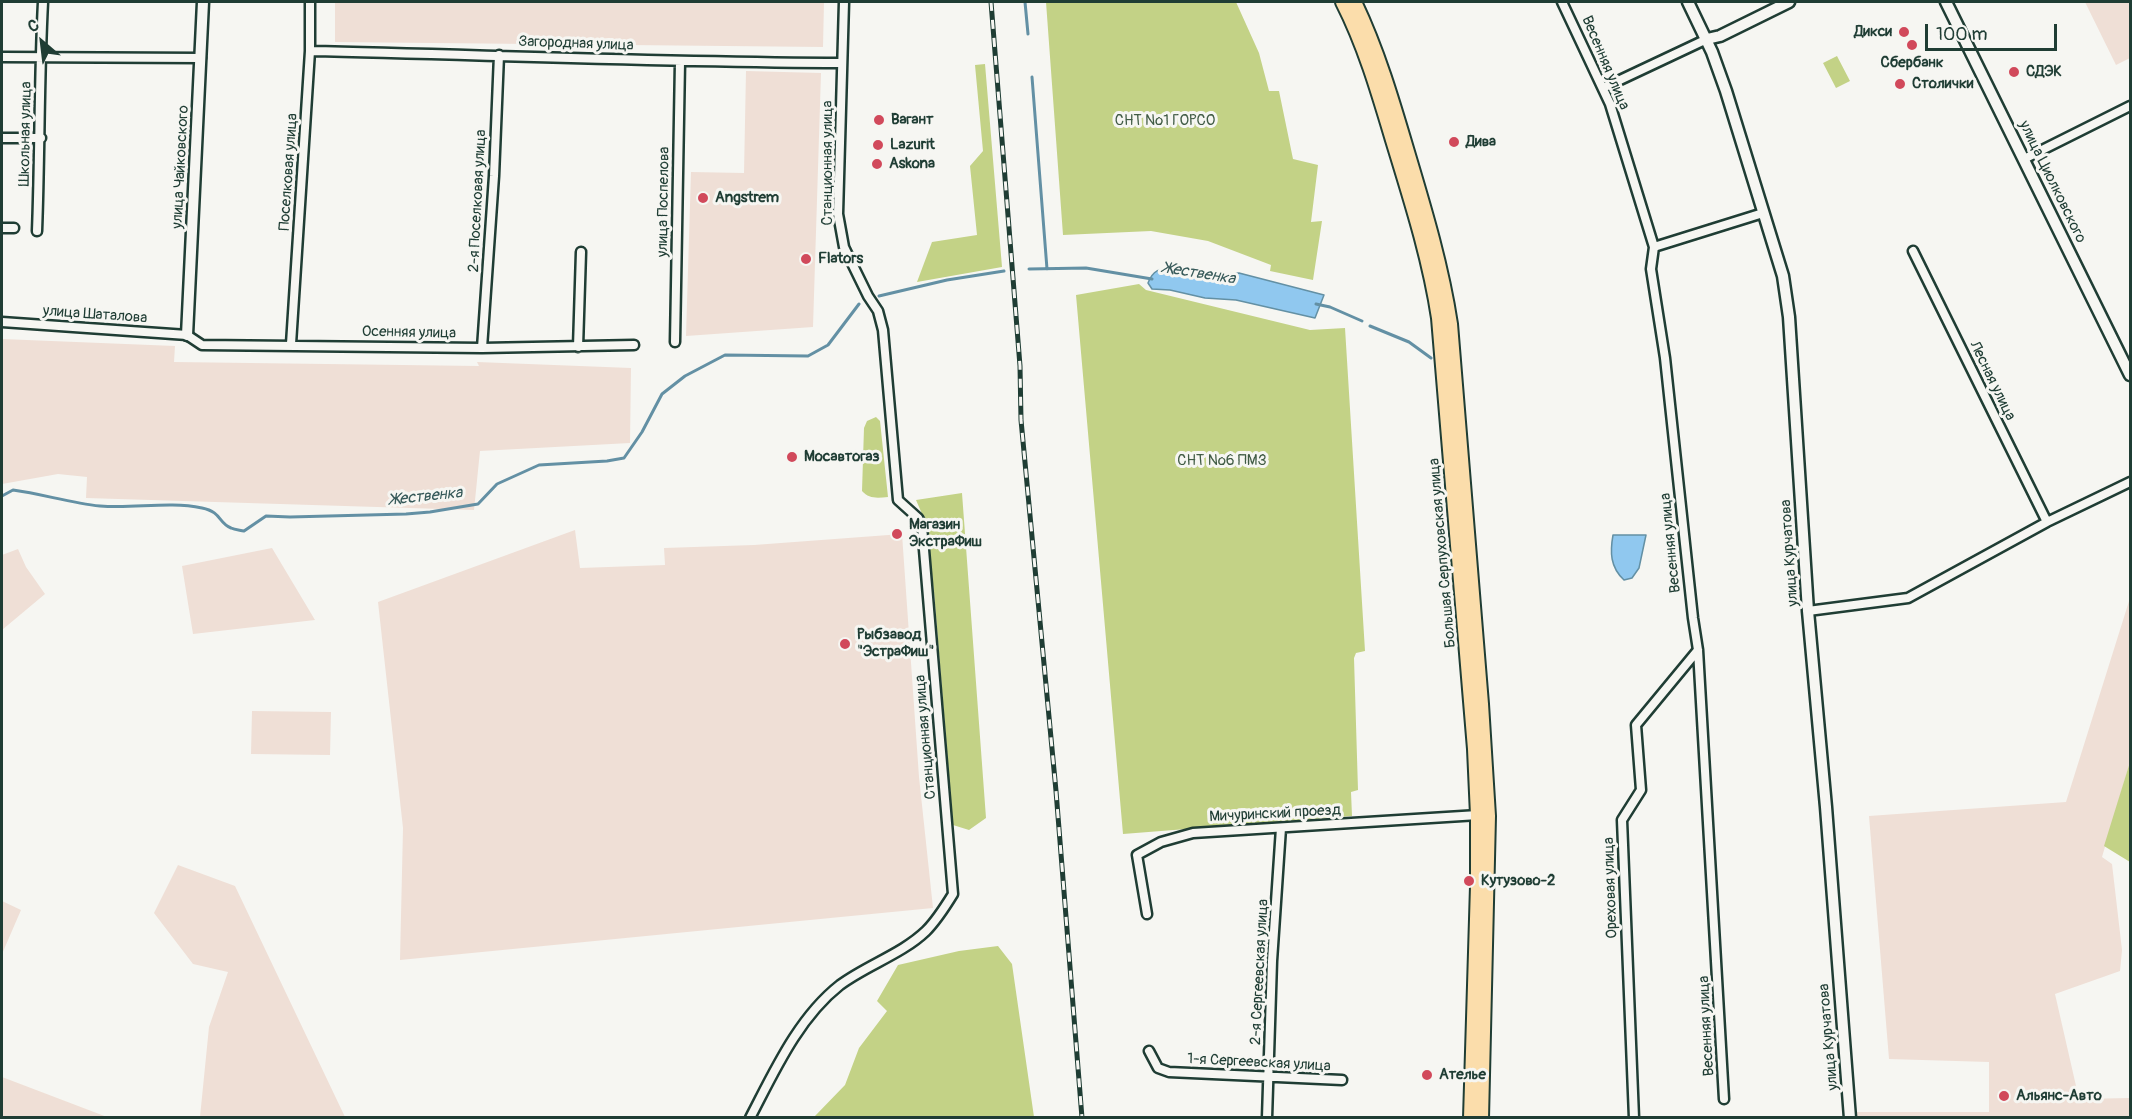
<!DOCTYPE html>
<html>
<head>
<meta charset="utf-8">
<style>
	body { margin:0 }
	#map { position:relative; width:2132px; height:1119px; overflow:hidden; background:#f6f6f2; font-family:Pangolin,sans-serif }
	canvas { display:block }
	.frame { position:absolute; inset:0; border:3px solid #1f3d34; pointer-events:none }
	.north { position:absolute; left:12px; top:12px; width:60px; height:60px; -webkit-text-stroke:4px #f6f6f2; paint-order:stroke; rotate:332deg; font-size:16px; font-weight:700; line-height:24px; text-align:center; color:#1f3d34 }
	.north::after { content:''; display:block; margin:auto; width:21px; height:27px; background:#1f3d34; clip-path:polygon(50% 0,100% 100%,50% 72%,0 100%) }
	.scale { position:absolute; left:1925px; top:24px; width:132px; height:27px; box-sizing:border-box; border:3px solid #1f3d34; border-top:0; padding-left:8px; font-size:18px; line-height:21px; white-space:nowrap; color:#1f3d34; -webkit-text-stroke:4px #f6f6f2; paint-order:stroke }
</style>
</head>
<body>
<div id="map">
<canvas width="2132" height="1119"></canvas>
<div class="frame"></div>
<div class="north">С</div>
<div class="scale">100 m</div>
</div>
<script>
const ctx = document.querySelector('canvas').getContext('2d');
ctx.lineJoin = 'round';
function fillPath(path, color) { ctx.fillStyle = color; ctx.fill(path, 'evenodd'); }
function trace(path, color, width, dash) { ctx.strokeStyle = color; ctx.lineWidth = width; ctx.lineCap = dash ? 'butt' : 'round'; ctx.setLineDash(dash || []); ctx.stroke(path); }
function write(font, color, halo, rows, align = 'center') {
  ctx.font = font + ' Pangolin,sans-serif'; ctx.lineWidth = 6; ctx.setLineDash([]); ctx.textBaseline = 'middle'; ctx.strokeStyle = halo; ctx.fillStyle = color; for (const [text, x, y, turn = 0] of rows) {
    ctx.save(); ctx.translate(x, y); ctx.rotate((+turn || 0) * Math.PI / 180); ctx.textAlign = isNaN(turn) ? turn : align; if (halo) ctx.strokeText(text, 0, 0); ctx.fillText(text, 0, 0); ctx.restore();
  }
}
const built = new Path2D(`
	M335,2H824L823,47L335,42Z
	M2085,2H2130V58L2116,65Z
	M746,71L821,73L813,327L686,336L691,172L744,173Z
	M2,339L175,346L174,362L479,366L477,362L631,368L630,443L480,451L474,510L86,498L87,477L58,474L2,484Z
	M575,530L580,568L665,565L664,548L754,545L902,534L919,777L933,908L400,960L403,828L378,602Z
	M272,548L315,620L193,634L182,566Z
	M18,549L26,567L45,594L2,630V555Z
	M2130,598V762L2102,857L2112,864L2122,950L2120,971L2055,994L2079,1099L2130,1098V1117L1857,1118V1112H1989V1062L1889,1059L1869,816L2066,802Z
	M252,711L331,712L330,755L251,754Z
	M178,865L235,886L345,1117H200L209,1027L228,972L193,964L154,913Z
	M2,901L21,910L2,954Z
	M2,1077L107,1117H2Z`);
const green = new Path2D(`
	M1046,2H1236L1259,53L1269,91H1279L1293,159L1318,165L1311,222L1322,221L1313,280L1270,271L1271,265L1208,241L1151,231L1063,235Z
	M1837,56L1850,81L1836,88L1823,63Z
	M985,64L1002,267L917,282L932,242L977,235L970,166L983,151L975,65Z
	M1139,284L1146,290L1310,330L1345,328L1365,651L1356,653L1354,658L1358,790L1351,792L1352,816L1123,834L1076,295Z
	M876,417L880,421L888,497C877,498 869,499 862,491L864,428L867,421Z
	M962,493L986,818L969,830L953,825L934,592L926,523L916,500Z
	M2130,762V862L2104,846Z
	M998,946L1012,964L1034,1117H814L845,1085L859,1048L887,1011L877,1001L898,965L959,951Z`);
const water = new Path2D(`
	M1173,267L1213,275L1239,273L1324,295L1315,318L1236,300L1205,298L1170,290L1152,289L1148,283C1153,270 1159,269 1173,267Z
	M1613,535H1646L1639,568L1632,578L1624,580C1610,567 1610,552 1613,535Z`);
const stream = new Path2D(`
	M1025,2L1028,34
	M1032,77L1047,269
	M1029,269L1086,268L1152,279
	M879,296L947,280L1004,271
	M1316,304L1330,307L1362,321
	M1370,326L1409,342L1431,358
	M2,496L13,490C43,494 70,503 100,506C134,509 168,501 202,508C222,512 218,523 231,528C235,530 240,530 244,531L266,516L290,517L406,514L430,512L478,504L497,484L539,465L607,461L624,458L642,432L662,394L685,376L725,355L808,356L828,345L859,304`);
const minor = new Path2D(`
	M1562,2L1610,104L1654,247L1651,269L1665,358L1693,618L1698,650L1724,1099
	M310,51C487,55 664,62 842,63
	M2,57L201,58
	M1603,88L1707,39
	M2,138H41
	M2024,159L2130,106
	M2,228H14
	M37,231C40,154 39,78 43,2
	M1654,247L1763,213
	M1913,251L2047,522
	M2,322L187,335L202,345L482,348L634,345
	M675,342L680,62
	M291,344L310,51V2
	M578,347L581,252
	M482,348L494,176L499,55
	M1808,611L1908,598L2047,522L2130,482
	M1147,914L1137,855L1161,842L1193,833L1478,815
	M1149,1051L1158,1068L1169,1072L1342,1080
	M750,1118C774,1072 798,1018 840,985C867,965 902,954 926,931C937,920 945,907 953,894L922,526L918,518L898,500L883,330L878,311L868,296L844,247L838,214L844,2
	M1267,1118L1272,961L1281,828
	M1634,1118L1622,820L1641,790L1636,725L1698,650`);
const tertiary = new Path2D(`
	M1688,2L1712,52L1726,91L1783,276L1789,317L1808,611L1826,807L1850,1118
	M1946,2L2130,375
	M1707,39L1720,36L1789,2
	M187,335L203,2`);
const primary = new Path2D(`
	M1343,2C1365,45 1379,93 1393,140C1411,199 1430,258 1439,318L1475,749L1478,815V886L1471,1118
	M1354,2C1377,50 1392,101 1407,152C1424,209 1441,265 1450,324L1481,704L1488,816L1481,1118`);
const rail = new Path2D(`
	M991,2L1020,366L1021,420L1056,791L1082,1118`);
const markers = [
	[1904,32,6,"#d1495b"],
	[1912,45,6,"#d1495b"],
	[2014,72,6,"#d1495b"],
	[1900,84,6,"#d1495b"],
	[879,120,6,"#d1495b"],
	[1454,142,6,"#d1495b"],
	[878,145,6,"#d1495b"],
	[877,164,6,"#d1495b"],
	[703,198,6,"#d1495b"],
	[806,259,6,"#d1495b"],
	[792,457,6,"#d1495b"],
	[897,534,6,"#d1495b"],
	[845,644,6,"#d1495b"],
	[1469,881,6,"#d1495b"],
	[1427,1075,6,"#d1495b"],
	[2004,1096,6,"#d1495b"]
];
const poiNames = [
	["Дикси",1892,32,"right"],
	["Сбербанк",1912,63,"center"],
	["СДЭК",2026,72],
	["Столички",1912,84],
	["Вагант",891,120],
	["Дива",1466,142],
	["Lazurit",890,145],
	["Askona",889,164],
	["Angstrem",715,198],
	["Flators",818,259],
	["Мосавтогаз",804,457],
	["Магазин",909,525],
	["ЭкстраФиш",909,542],
	["Рыбзавод",857,635],
	["\"ЭстраФиш\"",857,652],
	["Кутузово-2",1481,881],
	["Ателье",1439,1075],
	["Альянс-Авто",2016,1096]
];
const streetNames = [
	["Загородная улица",576,44,2],
	["Весенняя улица",1605,63,67],
	["Школьная улица",26,134,-89],
	["Станционная улица",828,163,-90],
	["улица Чайковского",181,167,-87],
	["Поселковая улица",289,172,-86],
	["улица Циолковского",2052,182,64],
	["2-я Поселковая улица",478,201,-87],
	["улица Поспелова",664,202,-89],
	["улица Шаталова",95,315,4],
	["Осенняя улица",409,333,1],
	["Лесная улица",1992,381,64],
	["Весенняя улица",1671,543,-96],
	["Большая Серпуховская улица",1443,553,-95],
	["улица Курчатова",1790,553,-94],
	["Станционная улица",926,737,-95],
	["Мичуринский проезд",1275,814,-3],
	["Ореховая улица",1611,888,-92],
	["2-я Сергеевская улица",1260,972,-87],
	["Весенняя улица",1707,1026,-93],
	["улица Курчатова",1829,1037,-95],
	["1-я Сергеевская улица",1259,1063,3]
];
const parkNames = [
	["СНТ №1 ГОРСО",1165,121],
	["СНТ №6 ПМЗ",1222,461]
];
const waterNames = [
	["Жественка",1199,274,9],
	["Жественка",426,497,-6]
];
fillPath(built, '#efdfd6');
fillPath(green, '#c3d286');
fillPath(water, '#90c8ef');
trace(water, '#6390a4', 1.5);
trace(stream, '#6390a4', 3);
trace(minor, '#1f3d34', 13);
trace(tertiary, '#1f3d34', 15);
trace(primary, '#1f3d34', 18);
trace(minor, '#f6f6f2', 8);
trace(tertiary, '#f6f6f2', 10);
trace(primary, '#fbddab', 14);
trace(rail, '#1f3d34', 5);
trace(rail, '#f6f6f2', 3, [9]);
for (const [x, y, r, color] of markers) { const dot = new Path2D(); dot.arc(x, y, r, 0, 2 * Math.PI); ctx.fillStyle = color; ctx.fill(dot); trace(dot, '#f6f6f2', 2); }
write('bold 15px', '#1f3d34', '#f6f6f2', poiNames, 'left');
write('15px', '#1f3d34', '#f6f6f2', streetNames);
write('15px', '#405b44', '#f6f6f2', parkNames);
write('italic 16px', '#365959', '#f6f6f2', waterNames);
</script>
</body>
</html>
